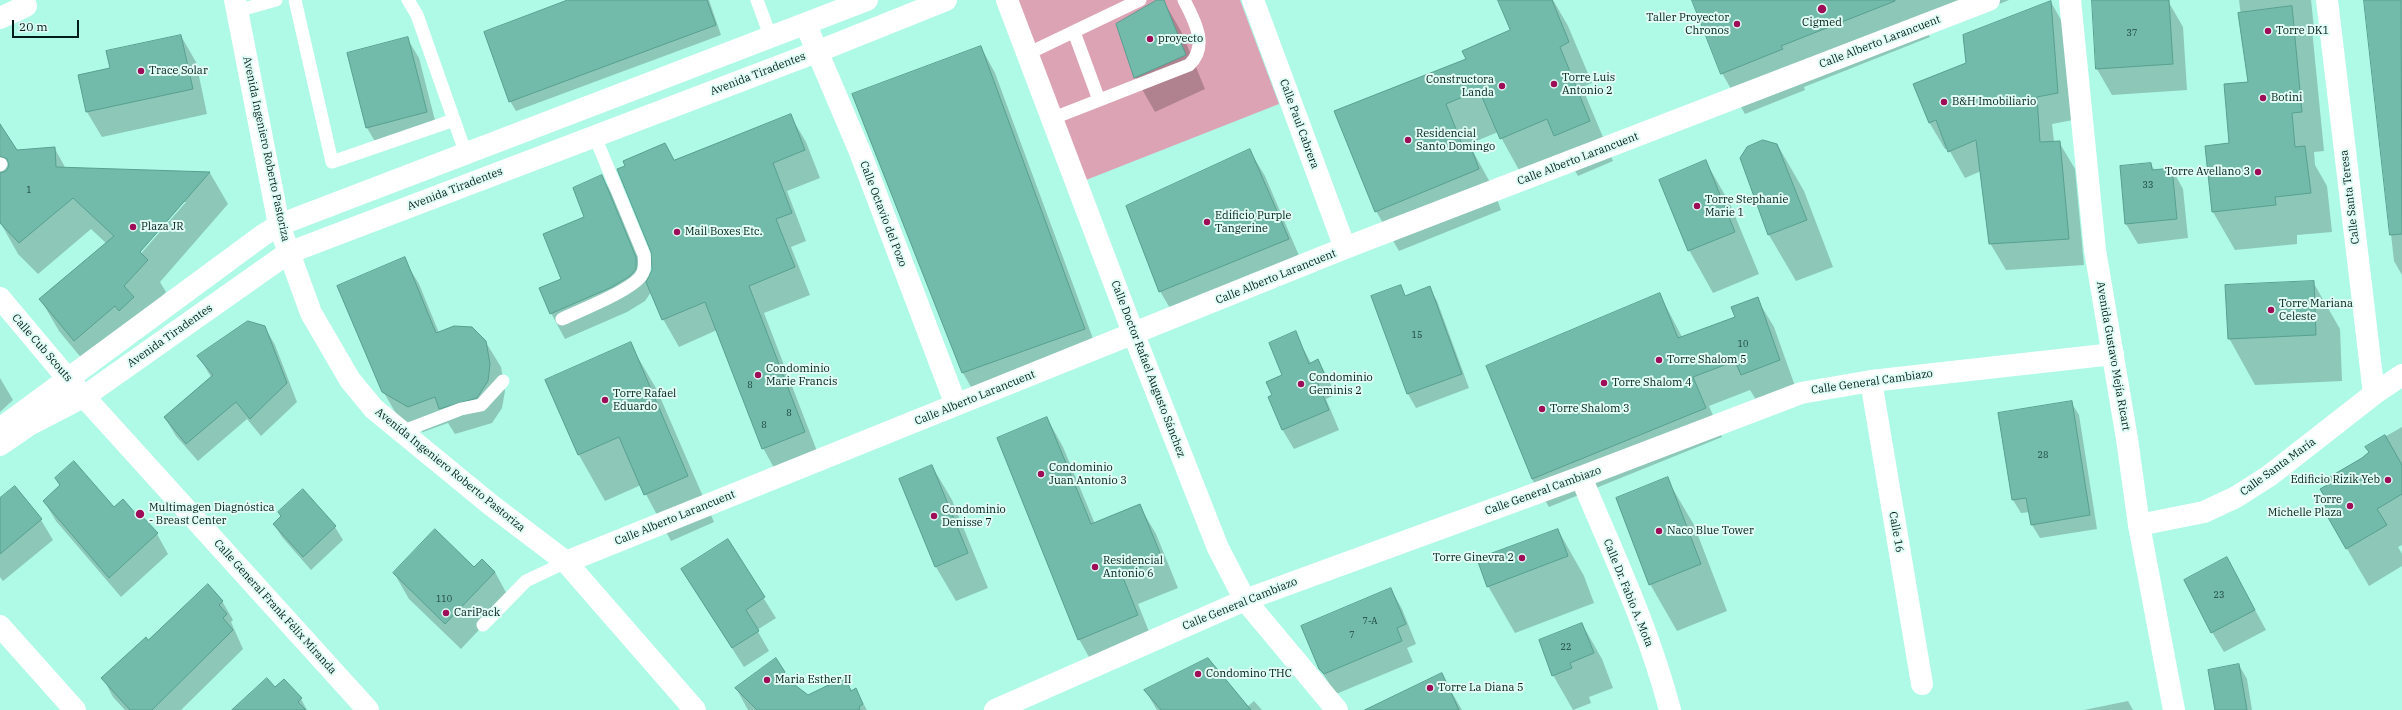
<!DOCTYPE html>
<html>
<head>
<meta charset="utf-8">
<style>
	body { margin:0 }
	#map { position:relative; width:2402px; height:710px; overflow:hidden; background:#aff9e7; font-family:"IBM Plex Serif",serif }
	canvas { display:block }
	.scale { position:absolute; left:12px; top:20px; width:67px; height:18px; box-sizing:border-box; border:2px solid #001e18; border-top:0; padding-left:5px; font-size:12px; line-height:14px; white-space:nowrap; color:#001e18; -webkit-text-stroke:3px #e0fcf4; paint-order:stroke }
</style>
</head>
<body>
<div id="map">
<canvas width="2402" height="710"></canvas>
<div class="scale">20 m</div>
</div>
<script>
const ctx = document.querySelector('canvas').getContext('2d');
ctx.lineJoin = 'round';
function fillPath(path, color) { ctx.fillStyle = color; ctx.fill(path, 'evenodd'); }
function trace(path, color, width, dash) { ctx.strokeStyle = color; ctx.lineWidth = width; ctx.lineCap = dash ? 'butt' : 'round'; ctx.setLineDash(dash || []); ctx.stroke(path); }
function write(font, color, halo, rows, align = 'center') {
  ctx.font = font + ' "IBM Plex Serif",serif'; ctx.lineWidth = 4; ctx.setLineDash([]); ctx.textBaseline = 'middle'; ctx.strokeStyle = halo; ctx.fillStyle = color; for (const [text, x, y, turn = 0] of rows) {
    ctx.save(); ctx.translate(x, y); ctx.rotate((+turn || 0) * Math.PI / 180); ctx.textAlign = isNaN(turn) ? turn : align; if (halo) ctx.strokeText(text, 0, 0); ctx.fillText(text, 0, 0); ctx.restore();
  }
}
const green = new Path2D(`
	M1017,0H1240L1279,104L1086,180Z`);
const shadow = new Path2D(`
	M571,0H709L721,35L516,111L510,101Z
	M1159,0H1163L1182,33L1205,89L1155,112L1135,77Z
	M1510,0H1553L1568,26L1592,83L1582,87L1613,161L1578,176L1569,160L1524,179L1498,132L1469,144L1492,186L1501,210L1399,251L1376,211L1467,60L1511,30Z
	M1693,0H2009L1928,34L1930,37L1804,87L1805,90L1745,114L1722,73Z
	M2096,0L2168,1L2183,27L2187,90L2112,95L2097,69L2093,1Z
	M2239,0H2311L2314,29H2312L2324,151L2314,152L2315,165L2327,186L2332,232L2297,235V244L2235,250L2213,212L2230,144L2249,83Z
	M2365,0H2402V275L2394,261Z
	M2051,2L2066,29L2073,120L2052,124L2054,142H2059L2075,169L2084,265L2006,270L1990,243L1981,171L1965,178L1948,148L1945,149L1929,122L1967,63Z
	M181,36L196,62L207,114L102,137L87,112L111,68Z
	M407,38L419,58L438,132L379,148L367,128L348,54Z
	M981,47L995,73L1099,355L978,399L963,373L854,94Z
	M790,115L806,142L820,178L787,191L806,241L791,247L810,295L764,313L820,459L778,475L763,448L717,330L679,347L663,319L651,292L645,301L627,312L565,339L551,313L602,177L617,202L649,279L653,270L675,161Z
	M0,126L16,151L55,149L66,169L210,173L228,204L160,282L166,292L143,316L151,329L138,341L134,337L93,372L59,331L41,300L106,243L91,229L38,274L18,254L0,222ZM183,202H186L138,257L136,255Z
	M1763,141L1777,144L1804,191L1833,267L1796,281L1769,235L1748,148Z
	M1250,151L1265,176L1303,265L1175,317L1160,291Z
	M1706,162L1730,204L1759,274L1713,293L1689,250Z
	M2151,164L2155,171L2172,169L2183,189L2188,238L2138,244L2126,224Z
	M404,259L419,284L439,333L485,341L501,367L505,391L502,408L492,423L455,434L448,423L423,432L398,417L383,391Z
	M2313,282L2340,329L2342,381L2255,385L2229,338Z
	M1400,286L1406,297L1430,288L1437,301L1469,388L1416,408L1408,394L1372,297Z
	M1660,295L1682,337L1736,318L1757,299L1774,327L1796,389L1758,403L1750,390L1709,406L1722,437L1549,507L1532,479Z
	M264,326L275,345L297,402L261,436L247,419L198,461L176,436L165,418L211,377L199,357Z
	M1295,333L1311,363L1318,361L1329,380L1335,395L1326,399L1339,430L1294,449L1282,429L1273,395L1283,376Z
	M630,344L657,390L714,522L671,541L641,485L605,501L579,455Z
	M0,378L13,400L0,412Z
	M2071,402L2079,415L2097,529L2040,538L2032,525L2030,512L2021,513L2013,500Z
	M1047,418L1063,447L1095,524L1139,505L1156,534L1178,588L1138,604L1154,644L1095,668L1079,639Z
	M2402,427V545L2398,547L2402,554V566L2369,586L2323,508L2330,504V484L2327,479L2370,453L2367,447Z
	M932,466L952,500L988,588L956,601L936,567L900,479Z
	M56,478L114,508L136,515L138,513L157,534L168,554L121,597L56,521L44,501L60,486Z
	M1667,479L1694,525L1727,611L1677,631L1650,584Z
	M15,487L41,520L53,540L3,581L0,577V499Z
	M303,491L335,527L343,540L311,570L282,537L274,524L281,517L279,513Z
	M1558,530L1584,576L1594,603L1515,633L1488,586Z
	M727,540L776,618L757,630L769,651L744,667L694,589Z
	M482,560L495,572L509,598L461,649L409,599L394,573L474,568Z
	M2238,579L2266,630L2224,652L2212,632Z
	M1391,589L1402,609L1416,644L1407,648L1413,662L1336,694L1320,669Z
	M222,601L233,620L231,622L243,649L181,710H125L113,697L103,678L148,641Z
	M1582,624L1602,659L1613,688L1589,697L1591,703L1573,710L1553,675Z
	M2239,665L2247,679L2252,710H2216Z
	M784,672L791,683L807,696L844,678L852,691L856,690L867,710H748L736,688Z
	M1441,674L1462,710H1383Z
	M275,688L301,699L307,710H240Z
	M1145,690L1247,707L1254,701L1262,710H1157Z
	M2128,701L2133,710H2084Z`);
const building = new Path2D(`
	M568,0H707L716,25L509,102L484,32Z
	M1157,0H1164L1186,55L1134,78L1116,24Z
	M1498,0H1552L1569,42L1560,47L1590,121L1554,136L1547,119L1500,139L1479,90L1446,104L1463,147L1470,145L1479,169L1375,212L1334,111L1466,59L1462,51L1510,30Z
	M1692,0H1895V1L1781,46L1783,49L1721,74Z
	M2092,0H2169L2173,64L2096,69Z
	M2364,0H2401L2402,234L2390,235Z
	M2051,1L2058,93L2037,97L2040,142L2060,141L2069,239L1989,244L1976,140L1948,152L1936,120L1929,123L1913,84L1966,63L1963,35Z
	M2292,6L2302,112L2292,113L2295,147L2305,146L2311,193L2275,197L2276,205L2212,212L2205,146L2229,143L2224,84L2248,82L2238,13Z
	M181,35L193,89L86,112L78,75L110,68L106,51Z
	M408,37L427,112L366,128L347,53Z
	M981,46L1085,329L962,373L852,94Z
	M791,114L805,150L773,163L792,213L776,219L795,267L749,286L805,432L762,449L705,302L662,320L646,282L652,270L651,252L617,169L625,166L623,161L665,143L674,160Z
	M0,124L17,150L55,147L56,167L210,172L140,252L148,260L124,286L134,297L119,311L115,306L74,341L39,299L114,236L73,198L19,243L0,223V173L6,171L9,166L7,159L0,156Z
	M1763,140L1777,144L1807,220L1768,235L1740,158L1747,147Z
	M1250,149L1289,239L1159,292L1126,206Z
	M1706,160L1735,232L1688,251L1659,180Z
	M2151,163L2152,170L2172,168L2177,219L2125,224L2120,166Z
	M602,175L636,257V269L630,276L612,287L550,314L539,288L561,279L543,234L584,217L573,188Z
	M405,257L436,333L454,326L472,327L486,341L490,364L488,381L477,398L439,409L435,397L408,407L382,392L337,286Z
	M2314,281L2316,335L2228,339L2225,285Z
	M1401,285L1405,296L1430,286L1462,374L1407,394L1371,296Z
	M1660,293L1678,338L1735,317L1731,307L1758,297L1780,360L1741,375L1735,361L1693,377L1706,408L1532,479L1486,366Z
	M248,321L265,326L287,383L250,419L236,402L186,444L164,417L213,375L197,356Z
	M1296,331L1309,364L1318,359L1325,375L1316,379L1329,410L1282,430L1268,397L1272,395L1266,382L1282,375L1269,343Z
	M631,342L688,476L644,495L619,437L578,455L545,380Z
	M2072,401L2090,515L2031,525L2026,498L2012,500L1998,413Z
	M1047,417L1091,524L1140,504L1162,558L1122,575L1138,615L1078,640L997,438Z
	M2385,435L2402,465V494L2377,509L2387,525L2346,549L2322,507L2329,504L2320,489L2329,484L2326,479L2362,458L2369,452L2365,447Z
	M74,461L114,507L123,499L136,514L138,512L158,533L109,578L43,501L60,485L55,478Z
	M932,465L968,553L935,567L899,479Z
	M1668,477L1701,564L1649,585L1616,498Z
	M15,486L42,519L0,554V498Z
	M303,489L336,526L303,557L273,524L281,516L278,512Z
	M435,529L474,567L482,559L495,572L445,624L393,573Z
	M1558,529L1568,556L1487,587L1477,559Z
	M728,539L765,597L746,610L759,631L732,648L681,569Z
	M2227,557L2255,610L2211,633L2184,580Z
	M208,584L223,601L219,605L227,614L223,618L233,630L152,710H130L101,678L146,637L148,640Z
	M1391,588L1406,624L1397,628L1402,641L1324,674L1319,669L1301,626Z
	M1582,623L1594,653L1570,663L1572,668L1552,676L1539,640Z
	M776,658L785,672L782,675L808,695L845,677L851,691L856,688L863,704L859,707L860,710H757L735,688Z
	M1208,658L1251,710H1161L1144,690Z
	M2239,664L2247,710H2215L2208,670Z
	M1442,673L1459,710H1365Z
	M267,678L275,687L284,679L302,698L298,702L306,710H232Z`);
const service = new Path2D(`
	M295,0L332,162L454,120
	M408,0L417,15L466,154
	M757,0L771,38
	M237,11L276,0
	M1074,32L1099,100
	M1027,54L1140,0
	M1051,119L1189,65C1209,47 1195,21 1184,0
	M0,165L1,164
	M562,319C581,310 630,291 641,276C645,270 645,262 644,255L595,137
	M401,432L461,409L481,405L503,381
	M483,625L526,581L566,562`);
const minor = new Path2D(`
	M1007,0L1134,335L1218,548L1245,600L1337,710
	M1253,0L1345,248
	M2327,0L2374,394
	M0,18L26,6
	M806,25L860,152L956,405
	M0,298L68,379L368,710
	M1871,381L1922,684
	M1581,477C1613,554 1649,629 1670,710
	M2139,525L2204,512L2236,497L2269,476L2374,394L2402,375
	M566,562L1345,248L1989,0
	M0,626L75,710
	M995,710L1245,600L1581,477L1801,393L1871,381L2113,354`);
const tertiary = new Path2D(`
	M235,0L279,225L311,313L350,380L374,409L491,505L566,562L695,710
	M2070,0L2095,250L2127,439L2139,525L2174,710`);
const secondary = new Path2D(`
	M4,426L263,235L279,225L867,0
	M0,445L29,425L85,396L288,253L819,51L946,0`);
const markers = [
	[1822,9,5,"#9e0e58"],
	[1737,24,4,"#9e0e58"],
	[2268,31,4,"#9e0e58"],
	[1150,39,4,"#9e0e58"],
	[141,71,4,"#9e0e58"],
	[1554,84,4,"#9e0e58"],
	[1502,86,4,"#9e0e58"],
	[2263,98,4,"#9e0e58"],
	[1944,102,4,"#9e0e58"],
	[1408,140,4,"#9e0e58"],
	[2258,172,4,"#9e0e58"],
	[1697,206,4,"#9e0e58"],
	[1207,222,4,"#9e0e58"],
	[133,227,4,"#9e0e58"],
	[677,232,4,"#9e0e58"],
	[2271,310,4,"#9e0e58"],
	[1659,360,4,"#9e0e58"],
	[758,375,4,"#9e0e58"],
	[1604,383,4,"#9e0e58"],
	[1301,384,4,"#9e0e58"],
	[605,400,4,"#9e0e58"],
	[1542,409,4,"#9e0e58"],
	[1041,474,4,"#9e0e58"],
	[2388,480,4,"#9e0e58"],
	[2350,506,4,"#9e0e58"],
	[140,514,5,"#9e0e58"],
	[934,516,4,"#9e0e58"],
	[1659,531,4,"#9e0e58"],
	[1522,558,4,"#9e0e58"],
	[1095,567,4,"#9e0e58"],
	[446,613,4,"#9e0e58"],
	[1198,674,4,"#9e0e58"],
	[767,680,4,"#9e0e58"],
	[1430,688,4,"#9e0e58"]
];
const numberNames = [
	["37",2132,33],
	["33",2148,185],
	["1",29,190],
	["15",1417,335],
	["10",1743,344],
	["8",750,385],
	["8",789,413],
	["8",764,425],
	["28",2043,455],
	["23",2219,595],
	["110",444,599],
	["7-A",1370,621],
	["7",1352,635],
	["22",1566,647]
];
const poiNames = [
	["Taller Proyector",1729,18,"right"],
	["Chronos",1729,31,"right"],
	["Cigmed",1822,23,"center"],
	["Torre DK1",2276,31],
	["proyecto",1158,39],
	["Trace Solar",149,71],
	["Torre Luis",1562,78],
	["Antonio 2",1562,91],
	["Constructora",1494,80,"right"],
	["Landa",1494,93,"right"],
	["Botini",2271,98],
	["B&H Imobiliario",1952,102],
	["Residencial",1416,134],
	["Santo Domingo",1416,147],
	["Torre Avellano 3",2250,172,"right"],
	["Torre Stephanie",1705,200],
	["Marie 1",1705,213],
	["Edificio Purple",1215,216],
	["Tangerine",1215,229],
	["Plaza JR",141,227],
	["Mail Boxes Etc.",685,232],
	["Torre Mariana",2279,304],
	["Celeste",2279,317],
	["Torre Shalom 5",1667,360],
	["Condominio",766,369],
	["Marie Francis",766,382],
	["Condominio",1309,378],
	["Geminis 2",1309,391],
	["Torre Shalom 4",1612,383],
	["Torre Rafael",613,394],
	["Eduardo",613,407],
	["Torre Shalom 3",1550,409],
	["Condominio",1049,468],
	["Juan Antonio 3",1049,481],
	["Edificio Rizik Yeb",2380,480,"right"],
	["Torre",2342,500,"right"],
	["Michelle Plaza",2342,513,"right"],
	["Multimagen Diagnóstica",149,508],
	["- Breast Center",149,521],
	["Condominio",942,510],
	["Denisse 7",942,523],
	["Naco Blue Tower",1667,531],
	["Torre Ginevra 2",1514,558,"right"],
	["Residencial",1103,561],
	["Antonio 6",1103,574],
	["CariPack",454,613],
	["Condomino THC",1206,674],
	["Maria Esther II",775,680],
	["Torre La Diana 5",1438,688]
];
const streetNames = [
	["Calle Alberto Larancuent",1880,42,-21],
	["Avenida Tiradentes",758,74,-21],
	["Calle Paul Cabrera",1299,124,70],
	["Avenida Ingeniero Roberto Pastoriza",266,149,78],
	["Calle Alberto Larancuent",1578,159,-21],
	["Avenida Tiradentes",455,189,-21],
	["Calle Santa Teresa",2350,197,-97],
	["Calle Octavio del Pozo",883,214,69],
	["Calle Alberto Larancuent",1276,277,-22],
	["Avenida Tiradentes",170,336,-35],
	["Calle Cub Scouts",42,348,49],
	["Avenida Gustavo Mejía Ricart",2113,356,80],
	["Calle Doctor Rafael Augusto Sánchez",1148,369,69],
	["Calle General Cambiazo",1872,382,-8],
	["Calle Alberto Larancuent",975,398,-22],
	["Calle Santa María",2278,467,-36],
	["Avenida Ingeniero Roberto Pastoriza",450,470,39],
	["Calle General Cambiazo",1543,491,-20],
	["Calle Alberto Larancuent",675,518,-22],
	["Calle 16",1896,532,80],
	["Calle Dr. Fabio A. Mota",1628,593,68],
	["Calle General Cambiazo",1240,604,-22],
	["Calle General Frank Félix Miranda",275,607,48]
];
fillPath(green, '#dca3b5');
fillPath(shadow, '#0003');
fillPath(building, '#72baa9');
trace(building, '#579f8f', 1);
trace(service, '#fff', 13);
trace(minor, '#fff', 22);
trace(tertiary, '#fff', 22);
trace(secondary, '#fff', 22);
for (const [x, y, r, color] of markers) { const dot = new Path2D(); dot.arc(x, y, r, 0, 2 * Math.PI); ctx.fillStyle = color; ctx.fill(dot); trace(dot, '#e0fcf4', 1.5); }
write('9px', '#1c453c', null, numberNames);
write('11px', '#001e18', '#e0fcf4', poiNames, 'left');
write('11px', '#001e18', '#e0fcf4', streetNames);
</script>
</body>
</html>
